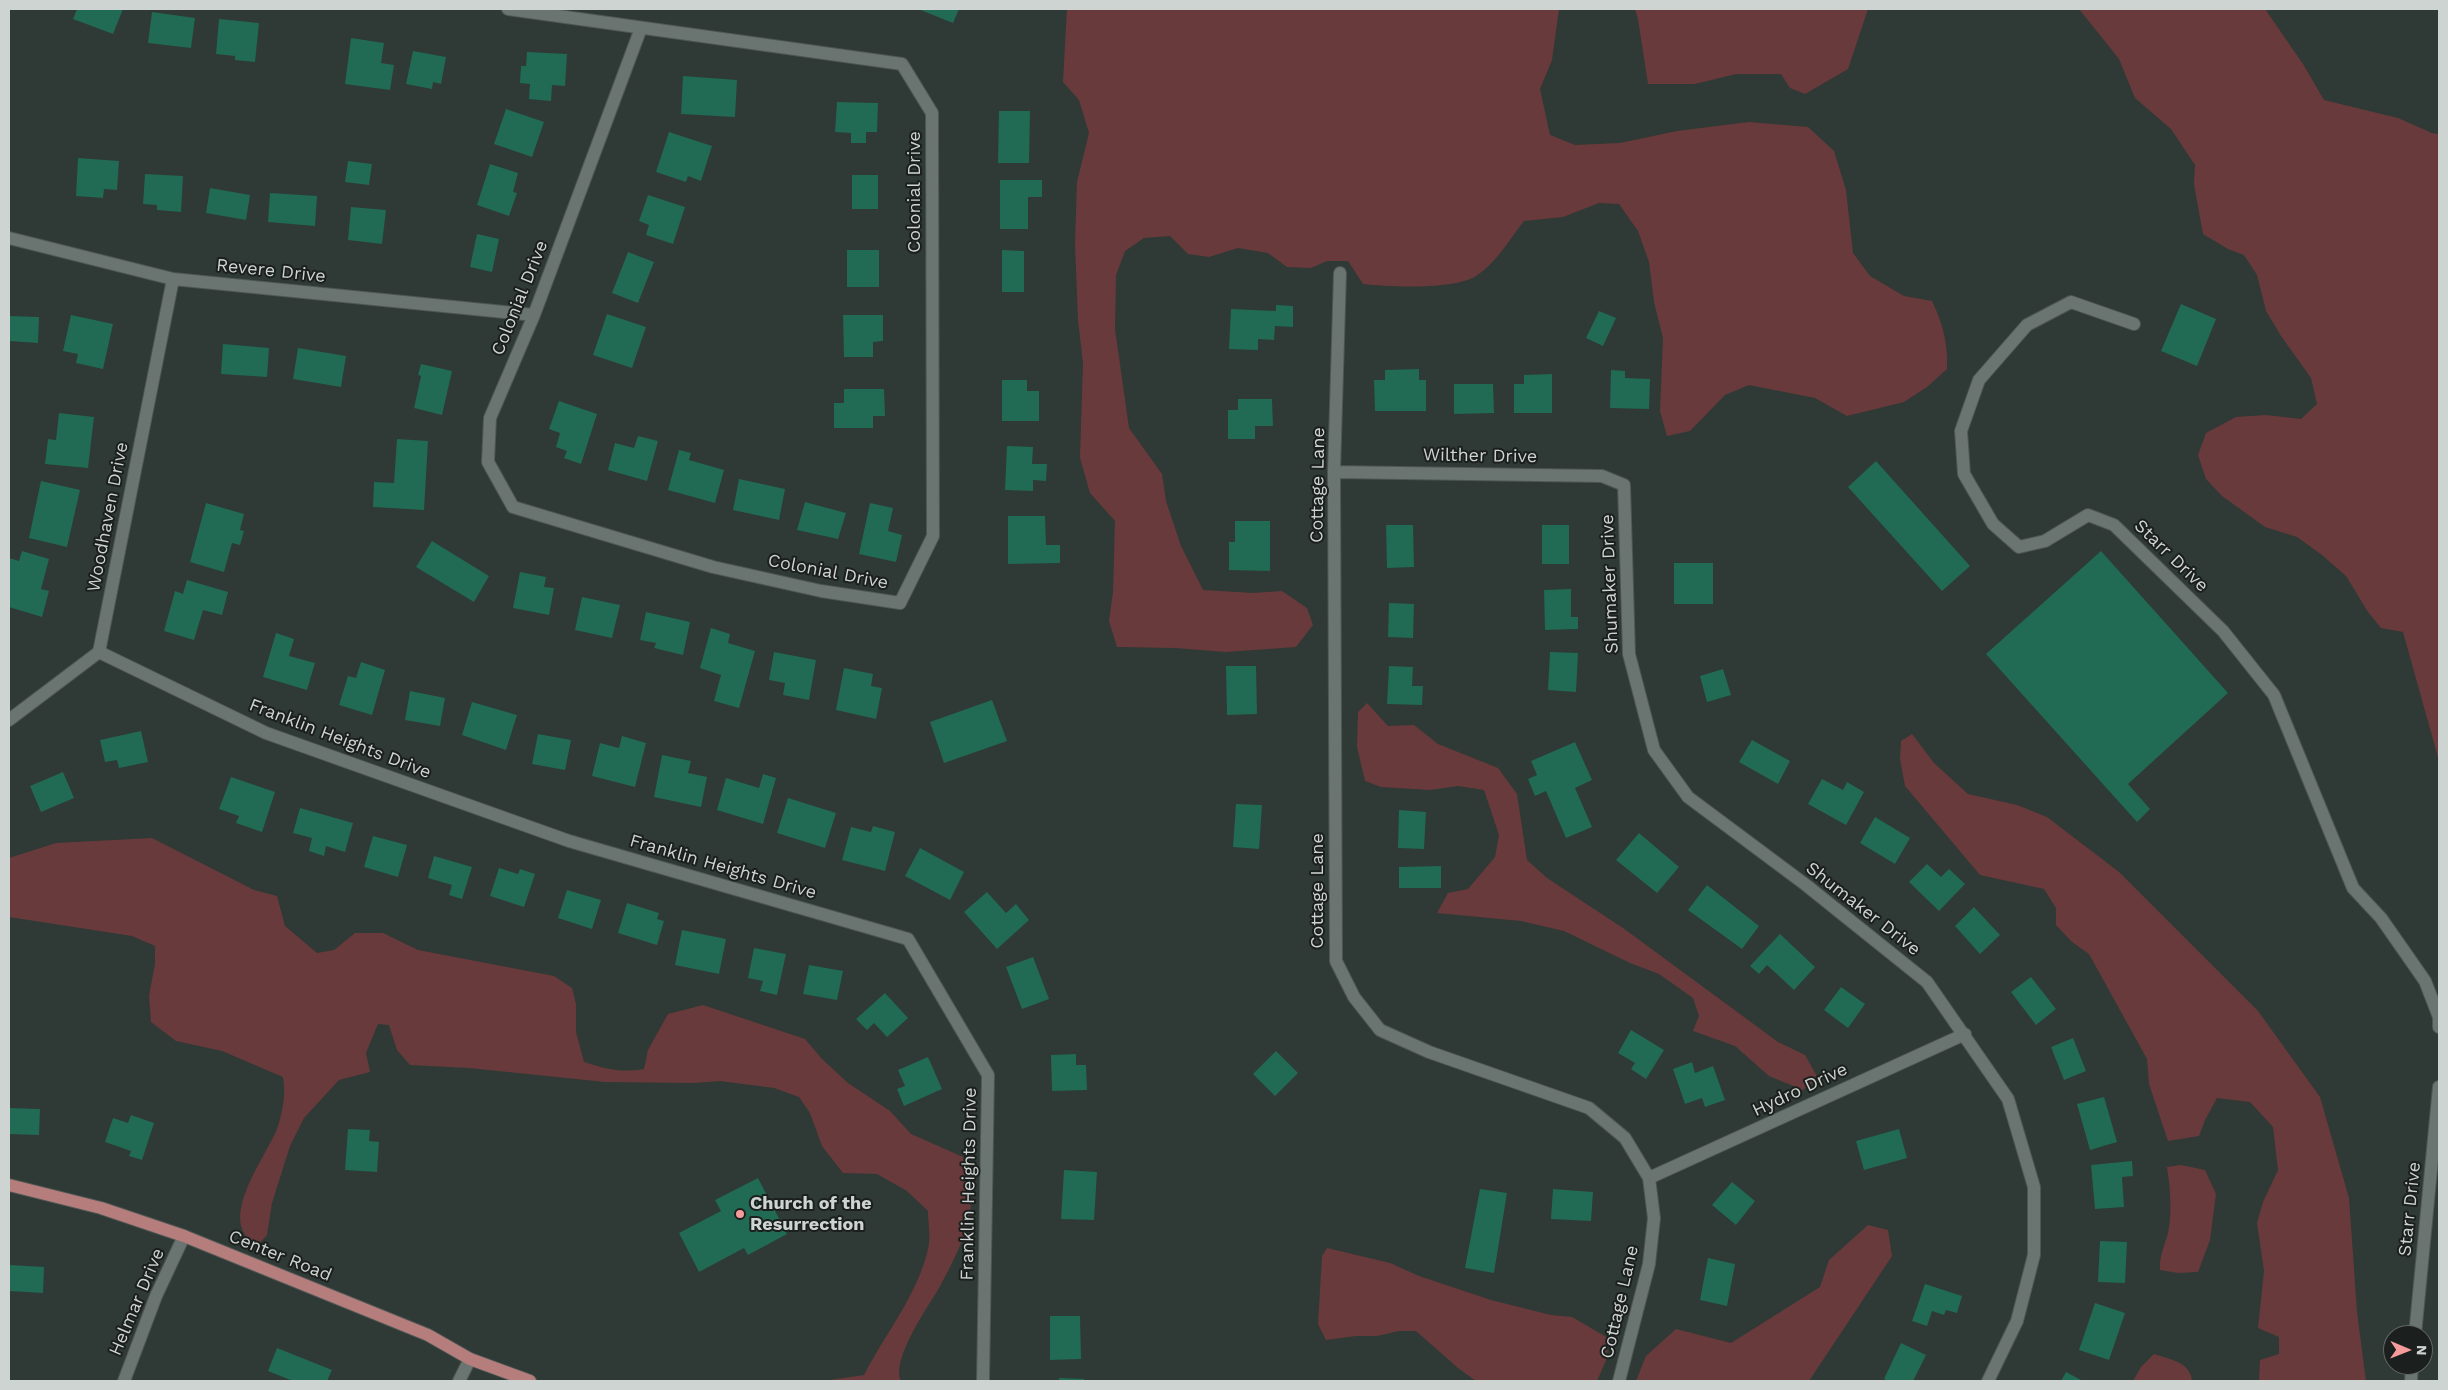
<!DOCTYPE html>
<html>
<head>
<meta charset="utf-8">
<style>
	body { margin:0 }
	#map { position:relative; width:2448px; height:1390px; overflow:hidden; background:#2f3935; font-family:"Work Sans",sans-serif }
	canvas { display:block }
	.frame { position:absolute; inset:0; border:10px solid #ced4d1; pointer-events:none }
	.north { position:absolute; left:2383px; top:1325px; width:50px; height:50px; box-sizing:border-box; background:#1b1f1d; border:1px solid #636765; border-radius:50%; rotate:91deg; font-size:14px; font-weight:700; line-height:20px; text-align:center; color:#ced4d1 }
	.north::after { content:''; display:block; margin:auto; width:18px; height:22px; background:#f59b9c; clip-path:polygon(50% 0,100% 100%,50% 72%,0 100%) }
</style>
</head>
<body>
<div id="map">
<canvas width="2448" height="1390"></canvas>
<div class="frame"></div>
<div class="north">N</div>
</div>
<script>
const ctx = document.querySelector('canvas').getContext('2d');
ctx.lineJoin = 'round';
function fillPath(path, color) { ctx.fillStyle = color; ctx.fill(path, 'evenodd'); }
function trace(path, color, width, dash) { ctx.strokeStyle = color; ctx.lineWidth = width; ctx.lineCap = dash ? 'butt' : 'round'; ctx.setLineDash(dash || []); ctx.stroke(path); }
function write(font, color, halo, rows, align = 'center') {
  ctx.font = font + ' "Work Sans",sans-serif'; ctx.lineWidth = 4; ctx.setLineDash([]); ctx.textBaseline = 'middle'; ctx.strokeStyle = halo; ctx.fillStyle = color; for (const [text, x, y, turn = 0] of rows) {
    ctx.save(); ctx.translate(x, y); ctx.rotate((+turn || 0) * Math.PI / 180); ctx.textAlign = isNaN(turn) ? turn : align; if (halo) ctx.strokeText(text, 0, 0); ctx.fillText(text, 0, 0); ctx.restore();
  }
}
const green = new Path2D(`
	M1067,9H1559L1552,60L1540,89L1550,135L1575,145L1620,143L1677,131L1749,122L1808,127L1834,151L1846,190L1853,253L1870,276L1904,296L1932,301C1943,324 1948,344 1947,369L1927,387L1904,402L1847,416L1815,398L1749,385L1725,395L1690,431L1667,436L1660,411L1663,338L1654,302L1649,262L1638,231L1619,204L1599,203L1563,217L1524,221C1510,239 1496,263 1476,276C1454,290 1389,287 1363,284L1348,261H1327L1311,268L1287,267L1268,253L1238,248L1209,257L1188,254L1170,236L1144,238L1125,251L1116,275L1115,329L1129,428L1162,474L1166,501L1181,546L1203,590L1253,593L1282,591L1307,608L1313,625L1296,647L1226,652L1175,648L1117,647L1109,621L1113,592L1115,521L1090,493L1080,458L1083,363L1078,320L1075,244L1077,182L1089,133L1079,100L1063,82Z
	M1635,9H1868L1848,69L1805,94L1790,88L1781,74H1736L1695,84H1648L1638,19Z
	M2079,9H2265L2303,64L2324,100L2398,118L2432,133L2439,134V761L2403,632L2381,628L2368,612L2346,576L2322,555L2297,537L2265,527L2222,496L2206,479L2198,455L2206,433L2236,417L2266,415L2301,419L2317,404L2311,378L2281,336L2266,311L2257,275L2244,255L2228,249L2203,234L2194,184L2195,165L2171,129L2135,98L2119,59Z
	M1367,703L1388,726L1414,725L1438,744L1498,768L1517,794L1527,860L1547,878L1623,928L1778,1042L1805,1055L1818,1078L1803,1090L1769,1076L1735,1046L1693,1031L1699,1016L1693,998L1659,974L1630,963L1564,931L1521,921L1437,913L1448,893L1468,889L1495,857L1499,835L1484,790L1458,786L1430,790L1381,787L1365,781L1357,747L1358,712Z
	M1912,734L1934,763L1968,794L2017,805L2047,817L2119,872L2258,1011L2320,1097L2349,1198L2357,1312L2366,1381H2259L2260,1360L2279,1354V1337L2258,1328L2264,1271L2257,1223L2263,1202L2278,1170L2273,1127L2250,1102L2217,1098L2205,1120L2199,1136L2168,1141L2149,1084L2147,1059L2089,954L2072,942L2056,925V908L2044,889L1980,875L1905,786L1900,759L1901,741Z
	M152,838L254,890L277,896L285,926L317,953L334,950L355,933H383L418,950L554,976L572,988L576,1004V1032L584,1062C605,1069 622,1073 644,1069L648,1050L668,1014L703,1005L805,1039L822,1059L848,1083L890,1111L911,1134L963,1157C968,1175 973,1195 970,1214C965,1239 951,1266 939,1288C928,1307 891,1359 901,1381H823L864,1375C885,1334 918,1294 928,1249C931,1238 928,1223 928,1211L907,1191L877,1174L843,1173L822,1146L810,1113L799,1097L774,1088L720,1081L694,1083L605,1082L469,1068L410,1065L397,1050L389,1025L378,1024L366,1053L370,1072L339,1080L304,1118L290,1146L272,1203L267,1235L258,1245C212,1223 269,1154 278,1126C283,1110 286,1093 283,1077L222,1051L176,1041L151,1022L149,996L155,964V946L132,936L9,917V858L56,843Z
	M2181,1165L2205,1170L2216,1194L2210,1240L2198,1272L2178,1273L2160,1270C2159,1252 2167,1243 2169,1227C2172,1208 2170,1186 2167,1167Z
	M1868,1225L1888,1230L1892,1256L1809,1381H1636L1646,1356L1676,1329L1731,1343L1820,1287L1829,1260Z
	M1327,1248L1390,1263L1419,1276L1491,1300L1551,1315L1572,1317L1608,1338L1607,1358L1597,1381H1476L1458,1368L1416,1331H1399L1377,1336H1356L1326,1340L1318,1324L1322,1256Z
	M2154,1354C2169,1359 2191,1362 2192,1381H2133L2141,1367Z`);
const building = new Path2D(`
	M77,9H123L113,34L73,19Z
	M918,9H959L953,23Z
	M152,12L195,18L191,48L148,43Z
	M219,19L259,23L255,62L235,60V56L216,54Z
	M351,38L384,43L381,63L394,65L390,90L345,84Z
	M413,51L446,57L441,84L433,82L432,89L406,84Z
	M527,52L567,54L565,86L552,85L551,101L529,99L530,84L520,83L521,66H526Z
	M683,76L737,80L735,117L681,114Z
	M837,102L878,103L877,132H866V143H851V133L835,132Z
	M506,109L544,122L532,157L494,144Z
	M999,111H1030L1029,163H998Z
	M669,132L712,146L701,181L688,176L686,182L656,172Z
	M78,158L119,161L117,190L104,189L103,198L76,196Z
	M348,161L372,164L369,185L345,182Z
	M490,164L518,173L513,192L517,193L509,216L477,205Z
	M145,174L183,176L181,212L157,210V205L143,204Z
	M852,175H878V209H852Z
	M1000,180H1042V197H1028V229H1000Z
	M210,188L250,195L246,220L206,213Z
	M270,193L317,196L315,226L268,222Z
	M648,195L685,207L673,244L646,235L649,225L639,221Z
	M351,207L386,210L382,244L348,240Z
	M477,234L499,239L492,272L470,267Z
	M847,250H879V287H847Z
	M1002,250L1024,251V292H1002Z
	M628,252L654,262L638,303L612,293Z
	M2181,304L2216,319L2197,366L2161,351Z
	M1276,305L1293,306V327L1275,326L1274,340L1258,339V350L1229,349L1231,309L1276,311Z
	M1599,311L1616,318L1603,346L1586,338Z
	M607,314L646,327L632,368L593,355Z
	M71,315L113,324L103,369L76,363L78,354L63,351Z
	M843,315H883V341L873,342V357H844Z
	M9,316L39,317L38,343L9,341Z
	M223,344L269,348L267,377L221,374Z
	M298,348L346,356L341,387L293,379Z
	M421,364L452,371L442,415L414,408L421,376L418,375Z
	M1419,369V380H1426V411H1375L1374,380H1385V370Z
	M1611,370L1625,371V378L1650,379L1649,409L1610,408Z
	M1552,374V413H1514V384H1524V375Z
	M1002,380H1027V391H1039V421H1002Z
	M1454,384H1493L1494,413L1454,414Z
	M844,389H884L885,416H873V428H834V403H844Z
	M1238,399H1272L1273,426H1255V439H1228V410H1238Z
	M559,401L597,414L581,464L564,458L567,451L556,447L560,433L549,429Z
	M59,413L94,417L88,468L45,464L48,439L56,440Z
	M638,436L658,441L647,481L608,470L615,443L634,448Z
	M397,439L428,441L424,510L373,507L374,482L394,483Z
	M1007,446L1033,447L1032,464H1047L1046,481L1033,480V491L1005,490Z
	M679,450L691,453L689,460L724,470L715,503L668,490Z
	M1876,461L1970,566L1942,591L1848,487Z
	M739,479L785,489L779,520L733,510Z
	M41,481L80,490L67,547L29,538Z
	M805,502L846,513L838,539L797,530Z
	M206,503L244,514L240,530L244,531L240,545L232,543L224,572L190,562Z
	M870,503L893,508L888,531L902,535L896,562L859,554Z
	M1008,516H1045L1046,545H1060V563L1008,564Z
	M1235,521H1270V571L1229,570V542H1235Z
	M1386,525H1413L1414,567L1387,568Z
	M1542,525H1569V564H1542Z
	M432,541L489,576L474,602L416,567Z
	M22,551L49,559L41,589L49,591L42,617L9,607V558L19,561Z
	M2101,551L2228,693L2128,784L2150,809L2137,822L1986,654Z
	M1674,563H1713V604H1674Z
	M520,572L546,577L544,587L554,588L549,615L513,608Z
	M187,580L228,592L222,615L203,610L194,640L164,631L175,591L183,594Z
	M1571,589V617H1578V629L1545,630L1544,590Z
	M582,597L620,605L612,638L575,630Z
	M1389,603L1414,604L1413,638L1388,637Z
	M646,612L690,622L683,655L654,648L656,643L640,640Z
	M711,628L730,634L728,643L755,651L739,708L714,701L721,675L700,668Z
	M276,633L294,639L289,656L315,663L307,690L263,677Z
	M774,652L816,660L809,700L783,695L785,683L769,680Z
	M1550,652L1578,653L1576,692L1548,690Z
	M361,662L385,670L372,715L339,705L348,676L356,678Z
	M1226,666H1256L1257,714L1227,715Z
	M1389,666L1413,667L1412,686H1423L1422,705L1387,704Z
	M844,668L873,674L871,686L882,688L876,719L836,710Z
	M1723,669L1731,695L1707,702L1700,676Z
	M410,691L445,698L440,726L405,720Z
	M992,700L1007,741L944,763L930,722Z
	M472,702L517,715L506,750L462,735Z
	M141,731L148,762L119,768L117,760L105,762L100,740Z
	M538,734L571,740L565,770L532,764Z
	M622,736L646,743L635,787L592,776L600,743L619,748Z
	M1752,740L1790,761L1778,784L1739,762Z
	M1575,742L1592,780L1575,788L1592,827L1566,838L1546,791L1535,796L1528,779L1537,775L1531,761Z
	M662,755L691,761L688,773L707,777L701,807L654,797Z
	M63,772L74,798L41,812L30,786Z
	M763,774L776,778L763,824L717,810L726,778L759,788Z
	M231,777L275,792L262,832L236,823L239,816L219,809Z
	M1822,779L1843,790L1847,782L1864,792L1846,825L1808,804Z
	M788,798L836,813L825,848L777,833Z
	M1236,804L1262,805L1259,849L1233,847Z
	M300,808L353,823L345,852L326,846L324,856L309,851L312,838L293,833Z
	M1399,810L1426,812L1424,849L1398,848Z
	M1875,817L1910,838L1895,864L1860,843Z
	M873,826L895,832L885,871L842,860L851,827L871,832Z
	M1639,833L1679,867L1657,893L1616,860Z
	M373,836L407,845L398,877L364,867Z
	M920,848L964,872L950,900L905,876Z
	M434,856L472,867L462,899L449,895L452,885L428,878Z
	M1927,864L1941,877L1949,869L1965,884L1939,911L1909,882Z
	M1441,866V888H1399V867Z
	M499,868L518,874L520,869L535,874L524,907L490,896Z
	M1707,885L1759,926L1742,949L1688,910Z
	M567,890L601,900L592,929L558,918Z
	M987,892L1006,913L1016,904L1029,920L997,949L964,912Z
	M627,903L659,913L657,919L664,921L657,945L618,933Z
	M1974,907L2000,935L1980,954L1955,926Z
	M682,930L726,939L719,974L675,965Z
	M1780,934L1815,967L1794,990L1767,965L1759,974L1750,966Z
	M754,948L786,954L777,995L760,991L763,981L748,978Z
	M1033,957L1049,999L1022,1009L1006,967Z
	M809,965L843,971L837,1000L803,994Z
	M2031,977L2056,1009L2036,1025L2011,992Z
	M1841,987L1865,1004L1848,1028L1824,1010Z
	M885,993L908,1018L887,1037L874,1023L867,1030L856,1019Z
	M1631,1030L1664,1050L1646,1079L1631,1069L1635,1063L1618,1053Z
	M2073,1038L2086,1071L2064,1080L2051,1047Z
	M1276,1051L1298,1073L1275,1096L1253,1074Z
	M1076,1054V1065H1086L1087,1090L1052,1091L1051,1055Z
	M928,1057L942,1089L904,1106L897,1089L905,1086L898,1070Z
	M1692,1062L1695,1073L1713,1066L1725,1100L1705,1107L1702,1098L1685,1104L1673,1069Z
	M2104,1097L2117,1142L2090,1150L2077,1104Z
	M9,1108L40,1109L39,1135L9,1134Z
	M131,1115L154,1123L142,1160L129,1156L131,1151L105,1142L113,1118L128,1123Z
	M348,1129L370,1130L369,1141L379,1142L377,1172L345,1170Z
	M1899,1129L1907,1158L1864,1170L1856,1141Z
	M2132,1161L2133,1176L2122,1177L2124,1207L2095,1209L2091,1165Z
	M1064,1170L1097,1172L1094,1220L1061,1219Z
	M758,1178L787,1234L748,1255L744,1248L699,1272L679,1233L721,1211L715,1200Z
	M1732,1182L1755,1201L1736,1225L1712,1205Z
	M1480,1189L1507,1193L1494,1273L1465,1268Z
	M1553,1189L1593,1192L1591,1221L1551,1219Z
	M2100,1241L2127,1242L2125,1283L2098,1282Z
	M1708,1258L1735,1264L1727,1306L1700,1300Z
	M9,1265L44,1267L43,1293L9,1291Z
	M1925,1284L1962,1296L1957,1313L1946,1310L1944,1315L1932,1311L1927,1326L1912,1321Z
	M2095,1303L2125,1313L2109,1360L2079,1350Z
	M1050,1316H1080L1081,1359L1050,1360Z
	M1901,1343L1926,1355L1913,1381H1889L1884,1379Z
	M277,1348L332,1370L327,1381H293L268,1371Z
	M2066,1372L2083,1381H2061Z
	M1059,1378L1084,1379V1381H1059Z`);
const minor = new Path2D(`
	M508,9L902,64L932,113L933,536L900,603L821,591L713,567L513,507L488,462L490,418L534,315L641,28
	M9,238L173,279L534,315
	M1340,273L1334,472L1336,961L1354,997L1380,1030L1429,1052L1589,1108L1625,1138L1649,1178L1654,1218L1649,1264L1619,1381
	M2134,324L2071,302L2027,325L1979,380L1961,431L1964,474L1993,524L2019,547L2045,541L2088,515L2114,525L2223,631L2274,695L2353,888L2381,918L2425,981L2439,1017V1027
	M1334,472L1602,476L1624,485L1629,654L1654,750L1688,797L1806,885L1927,982L2008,1099L2034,1187V1255L2017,1321L1988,1381
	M99,652L266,733L569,841L908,939L988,1075L983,1381
	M9,720L99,652L173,279
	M1649,1178L1965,1034
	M2415,1335L2439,1087
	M124,1381L156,1296L184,1236
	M459,1381L470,1359
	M2411,1381L2412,1365`);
const primary = new Path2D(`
	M9,1185L101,1208L184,1236L428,1335L470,1359L530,1381`);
const markers = [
	[740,1214,5,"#f59b9c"]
];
const streetNames = [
	["Colonial Drive",915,192,-90],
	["Revere Drive",271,271,6],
	["Colonial Drive",520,298,-68],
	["Wilther Drive",1480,456,1],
	["Cottage Lane",1318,485,-89],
	["Woodhaven Drive",108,517,-79],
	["Starr Drive",2171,556,44],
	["Colonial Drive",828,572,11],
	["Shumaker Drive",1610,584,-92],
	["Franklin Heights Drive",340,739,21],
	["Franklin Heights Drive",723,867,16],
	["Cottage Lane",1318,891,-90],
	["Shumaker Drive",1863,909,38],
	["Hydro Drive",1800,1090,-25],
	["Franklin Heights Drive",969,1184,-89],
	["Starr Drive",2410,1209,-84],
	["Center Road",280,1256,22],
	["Helmar Drive",137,1302,-67],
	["Cottage Lane",1620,1302,-77]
];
const poiNames = [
	["Church of the",750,1204],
	["Resurrection",750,1225]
];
fillPath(green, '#693a3b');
fillPath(building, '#216a53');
trace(minor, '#4e5652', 14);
trace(primary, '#4e5652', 14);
trace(minor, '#6a7470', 12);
trace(primary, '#b57e7d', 12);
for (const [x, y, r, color] of markers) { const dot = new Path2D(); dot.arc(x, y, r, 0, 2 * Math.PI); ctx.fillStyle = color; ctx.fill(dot); trace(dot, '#1b1f1d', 2); }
write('18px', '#ced4d1', '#1b1f1d', streetNames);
write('bold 18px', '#ced4d1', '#1b1f1d', poiNames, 'left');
</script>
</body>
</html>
